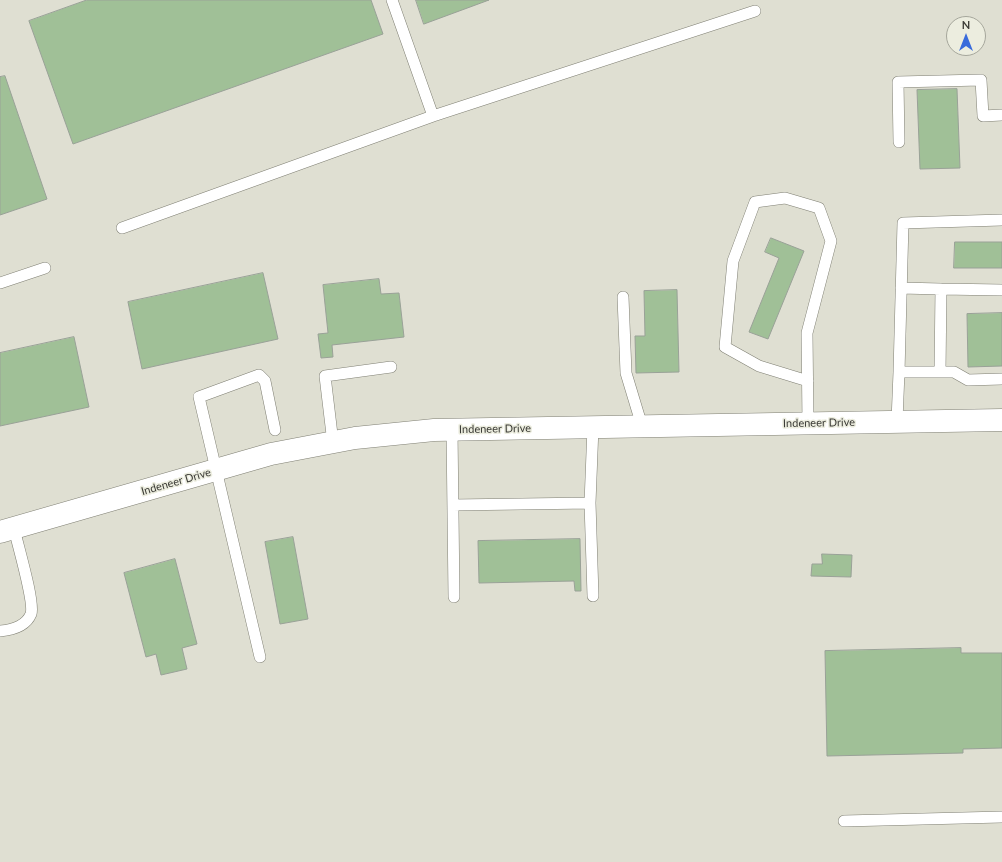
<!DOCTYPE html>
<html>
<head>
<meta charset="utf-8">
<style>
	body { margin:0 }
	#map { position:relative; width:1002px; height:862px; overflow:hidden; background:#dfdfd2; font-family:Lato,sans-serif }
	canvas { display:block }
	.north { position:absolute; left:946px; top:16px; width:40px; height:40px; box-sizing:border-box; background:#eceddf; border:1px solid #a5a69b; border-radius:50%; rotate:0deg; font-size:11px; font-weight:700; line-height:16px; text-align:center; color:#3b3b36 }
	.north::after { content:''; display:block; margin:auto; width:14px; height:18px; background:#396bdb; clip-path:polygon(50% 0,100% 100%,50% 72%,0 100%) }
</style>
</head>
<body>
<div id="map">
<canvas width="1002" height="862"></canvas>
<div class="north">N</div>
</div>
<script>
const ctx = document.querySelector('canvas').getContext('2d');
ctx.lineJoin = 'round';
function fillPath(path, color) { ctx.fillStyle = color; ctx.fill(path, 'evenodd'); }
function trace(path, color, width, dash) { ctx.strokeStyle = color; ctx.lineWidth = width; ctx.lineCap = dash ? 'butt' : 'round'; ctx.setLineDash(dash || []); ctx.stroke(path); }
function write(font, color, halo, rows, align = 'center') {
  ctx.font = font + ' Lato,sans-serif'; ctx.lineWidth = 3; ctx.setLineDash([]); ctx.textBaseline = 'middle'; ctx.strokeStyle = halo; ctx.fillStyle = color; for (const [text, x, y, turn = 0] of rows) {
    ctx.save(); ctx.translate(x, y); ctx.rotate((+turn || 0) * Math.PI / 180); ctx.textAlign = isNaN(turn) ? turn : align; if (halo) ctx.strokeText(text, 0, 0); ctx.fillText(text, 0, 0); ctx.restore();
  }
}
const building = new Path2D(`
	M87,0H371L383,34L73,144L29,21Z
	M416,0H489L424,24Z
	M5,76L47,199L0,215V77Z
	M957,89L960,168L920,169L917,90Z
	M771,238L804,251L768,339L749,332L779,258L765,252Z
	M955,242H1002V268H954Z
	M263,273L278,339L142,369L128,302Z
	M379,279L381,294L399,293L404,337L332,345L333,357L321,358L318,334L328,333L323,285Z
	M677,290L679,372L636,373L635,336H645L644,291Z
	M1002,313V366L968,367L967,314Z
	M74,337L89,407L0,426V353Z
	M293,537L308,619L280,624L265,542Z
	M580,539L581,591H575L574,581L479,583L478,541Z
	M822,554L852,555L851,577L811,576L812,564H822Z
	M175,559L197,644L182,648L187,669L161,675L156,654L146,657L124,573Z
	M961,648V653H1002V748L963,749V753L827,756L825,651Z`);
const service = new Path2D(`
	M392,0L433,116L755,11
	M899,142L898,82L981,80L983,116L1002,115
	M122,228L433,116
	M0,283L45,268
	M901,288L941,289
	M623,297L626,373L642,426
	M899,372L903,223L1002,220
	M940,372L941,289L1002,290
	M808,381L759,366L725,347L733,261L755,202L785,198L819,208L831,241L807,333L808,423
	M897,421L899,372H954L968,380L1002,379
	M593,427L590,503L593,596
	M452,430L454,597
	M333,443L325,376L391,367
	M453,505L590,503
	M0,631C12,630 26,626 31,614C35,602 17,543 14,528
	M260,657L199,397L259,375L265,381L275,430
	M844,821L1002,817`);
const minor = new Path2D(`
	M0,532L271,454L355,438L434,430L1002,420`);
const streetNames = [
	["Indeneer Drive",819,423,-1],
	["Indeneer Drive",495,429,-1],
	["Indeneer Drive",176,482,-16]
];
fillPath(building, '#a0c097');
trace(building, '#99a197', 1);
trace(service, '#7f7f73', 12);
trace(minor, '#7f7f73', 23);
trace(service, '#fff', 11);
trace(minor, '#fff', 22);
write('11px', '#3b3b36', '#eceddf', streetNames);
</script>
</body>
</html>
